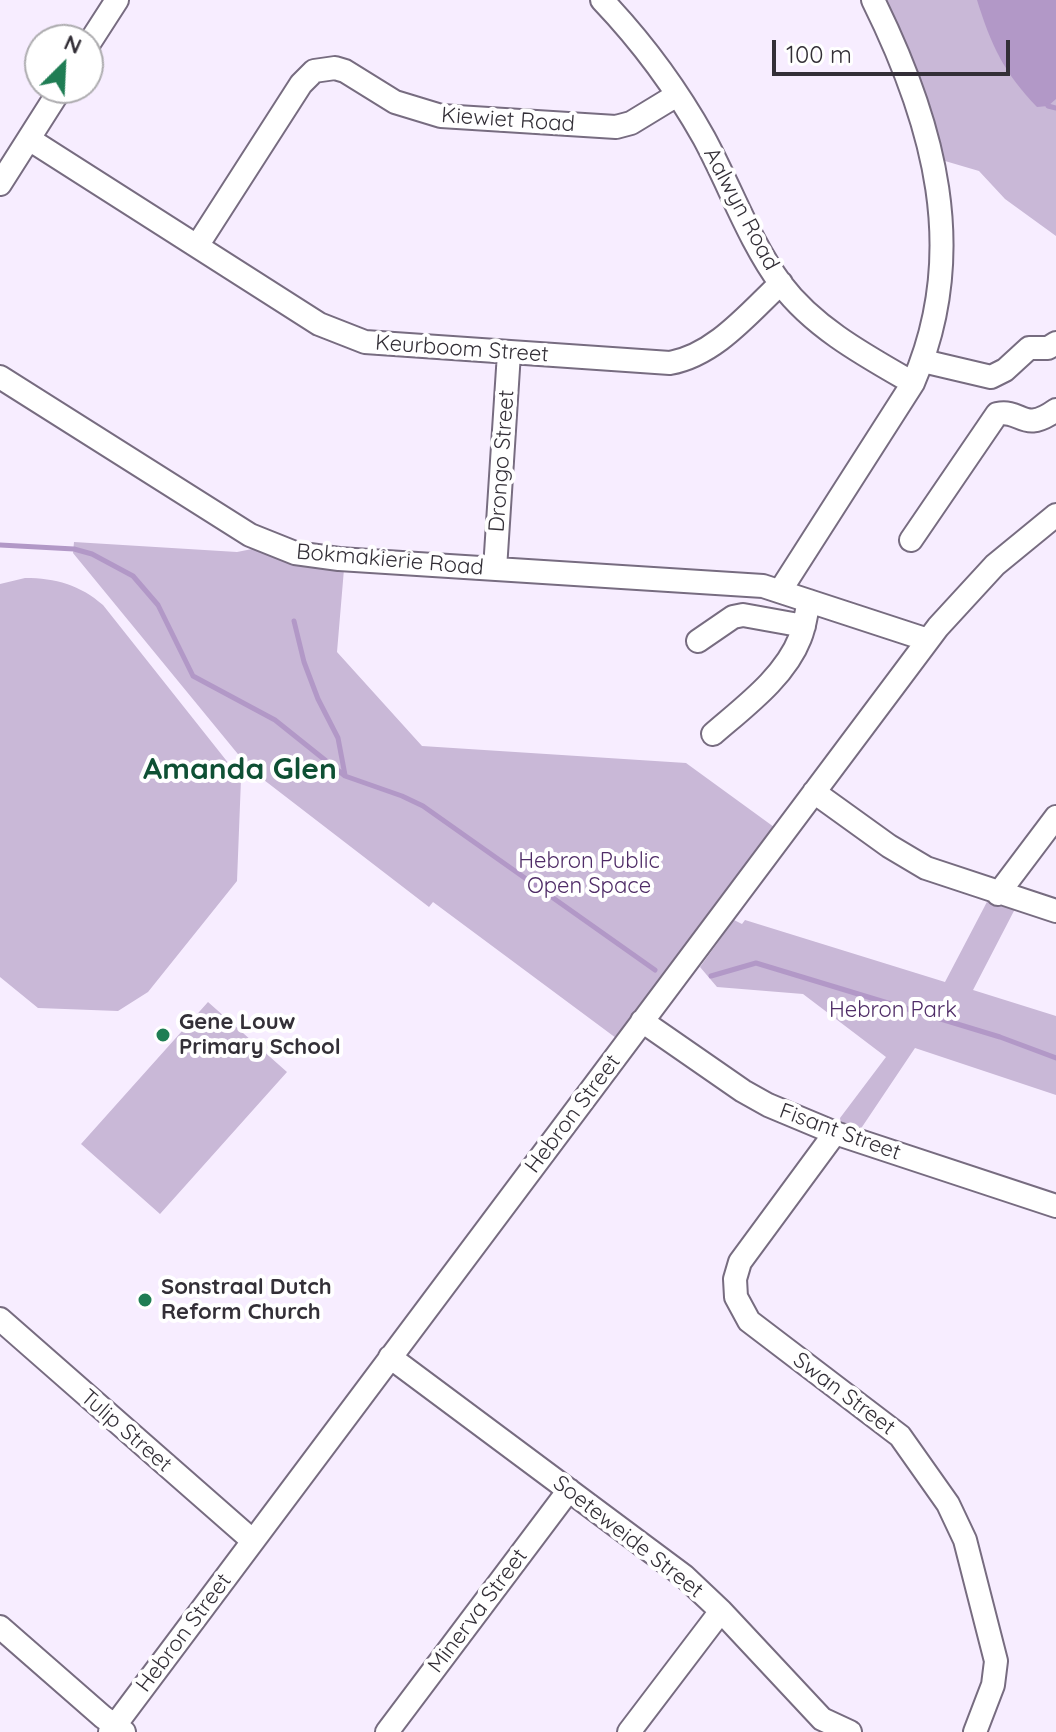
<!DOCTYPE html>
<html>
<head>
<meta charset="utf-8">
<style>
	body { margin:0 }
	#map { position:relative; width:1056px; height:1732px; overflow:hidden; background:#f7edff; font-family:Quicksand,sans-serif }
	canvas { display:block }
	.north { position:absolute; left:24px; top:24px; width:80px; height:80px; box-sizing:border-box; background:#fff; border:2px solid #adacaf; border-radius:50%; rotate:24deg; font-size:22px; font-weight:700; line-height:32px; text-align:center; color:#332f37 }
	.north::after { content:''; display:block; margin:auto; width:28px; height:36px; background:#1f7d54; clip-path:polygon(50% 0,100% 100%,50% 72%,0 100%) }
	.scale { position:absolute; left:772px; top:40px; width:238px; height:36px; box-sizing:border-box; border:4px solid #332f37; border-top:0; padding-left:10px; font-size:24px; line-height:28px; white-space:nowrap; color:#332f37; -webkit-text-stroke:6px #fff; paint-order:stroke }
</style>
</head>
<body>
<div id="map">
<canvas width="1056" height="1732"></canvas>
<div class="north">N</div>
<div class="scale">100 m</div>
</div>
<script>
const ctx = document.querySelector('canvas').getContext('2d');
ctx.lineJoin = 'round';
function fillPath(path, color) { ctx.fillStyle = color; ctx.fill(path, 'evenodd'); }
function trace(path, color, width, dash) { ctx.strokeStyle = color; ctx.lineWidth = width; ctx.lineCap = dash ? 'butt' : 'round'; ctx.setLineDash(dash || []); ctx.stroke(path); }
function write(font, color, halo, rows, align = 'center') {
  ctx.font = font + ' Quicksand,sans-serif'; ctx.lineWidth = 8; ctx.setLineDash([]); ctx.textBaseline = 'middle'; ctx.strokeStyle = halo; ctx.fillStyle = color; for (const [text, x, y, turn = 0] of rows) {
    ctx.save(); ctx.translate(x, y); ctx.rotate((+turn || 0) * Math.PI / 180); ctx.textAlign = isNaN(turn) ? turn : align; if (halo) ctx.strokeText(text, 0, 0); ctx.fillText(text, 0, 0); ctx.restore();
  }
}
const green = new Path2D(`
	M884,0H1056V236L1005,199L979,171L945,161L938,151Z
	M74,542L237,552L252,549L297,565L344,569L337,652L422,746L686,763L774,827L616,1038L433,902L429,907L251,770L73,553Z
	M25,578C56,578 80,585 103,605L241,779L237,881L148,992L118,1011L38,1008L0,977V584Z
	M989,898L1016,907L973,990L1056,1016V1095L915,1048L860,1130L841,1124L840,1118L886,1057L803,994L717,987L700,967L734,920L742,924L745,920L945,982Z
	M208,1002L287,1072L160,1214L81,1144Z`);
const water = new Path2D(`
	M977,0H1056V99L1048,106L1037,107C1004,73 991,45 977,0Z`);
const stream = new Path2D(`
	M1048,106L1056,108
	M0,545L74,549L92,554L133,576L158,605L193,676L275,720L345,776L402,796L423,806L655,970
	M294,621L304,662L318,699L338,738L345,775
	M711,976L756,963L1000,1037L1056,1058`);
const minor = new Path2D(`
	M602,0C642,42 676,88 704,138C730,186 749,241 781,284C814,328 866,356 913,383
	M88,45L117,0
	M29,139L319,324L365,342L670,363C715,355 749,313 781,283
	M0,184L61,88
	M197,246L301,84L314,71L335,68L345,71L395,102L441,116L616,127L631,123L677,95
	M923,361L991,377L1005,370L1029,348H1048L1056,343
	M0,377L250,535L295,553L339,559L763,586L928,640
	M911,540L997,414C1023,409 1022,434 1056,410
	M495,569L509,353
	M780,591L913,383C970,252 934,123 873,0
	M698,641L733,617L743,615L804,626
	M713,734C744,707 785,677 800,638C805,626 806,613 809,601
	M814,792L889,846L926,868L1056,911
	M998,894L1056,817
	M642,1021L743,1091L768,1105L835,1133L1056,1206
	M835,1133L740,1262L735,1279L736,1297L749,1321L900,1436L948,1504L965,1540L996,1661L993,1685L975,1732
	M0,1319L253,1541
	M390,1357L684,1576L721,1611L822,1719L850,1732
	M0,1627L103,1717L124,1732
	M110,1732L938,627L995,565L1056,515
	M387,1732L569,1490
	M629,1732L721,1611`);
const markers = [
	[163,1035,8,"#1f7d54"],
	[145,1300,8,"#1f7d54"]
];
const streetNames = [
	["Kiewiet Road",508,120,4],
	["Aalwyn Road",741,209,62],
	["Keurboom Street",462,349,4],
	["Drongo Street",502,461,-86],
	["Bokmakierie Road",390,560,5],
	["Hebron Street",573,1114,-53],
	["Fisant Street",840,1132,20],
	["Swan Street",844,1394,37],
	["Tulip Street",126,1431,41],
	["Soeteweide Street",628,1537,38],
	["Minerva Street",478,1611,-53],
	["Hebron Street",184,1633,-53]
];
const parkNames = [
	["Hebron Public",589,861],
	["Open Space",589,886],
	["Hebron Park",893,1010]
];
const poiNames = [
	["Gene Louw",179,1022],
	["Primary School",179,1047],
	["Sonstraal Dutch",161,1287],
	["Reform Church",161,1312]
];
const districtNames = [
	["Amanda Glen",240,770]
];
fillPath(green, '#c9b8d7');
fillPath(water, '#b298c7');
trace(stream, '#b298c7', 5);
trace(minor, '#776c80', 26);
trace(minor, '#fff', 22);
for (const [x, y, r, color] of markers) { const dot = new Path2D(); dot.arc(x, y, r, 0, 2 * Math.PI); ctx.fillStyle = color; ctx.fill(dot); trace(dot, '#fff', 3); }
write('22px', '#332f37', '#fff', streetNames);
write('22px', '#4f2c67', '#fff', parkNames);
write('bold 22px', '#332f37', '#fff', poiNames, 'left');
write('bold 30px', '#0e5034', '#fff', districtNames);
</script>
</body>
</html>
